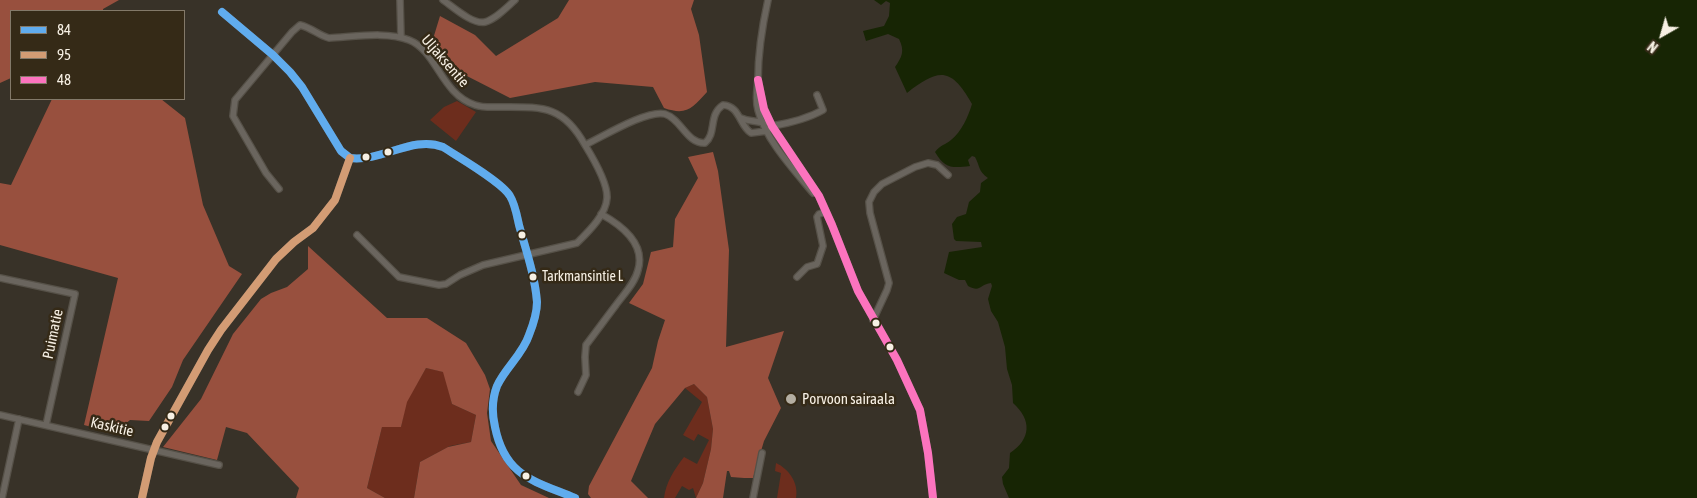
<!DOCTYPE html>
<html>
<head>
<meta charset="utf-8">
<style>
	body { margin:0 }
	#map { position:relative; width:1697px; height:498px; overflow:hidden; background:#383228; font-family:"Asap Condensed",sans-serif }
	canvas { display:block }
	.legend { position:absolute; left:10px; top:10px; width:175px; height:90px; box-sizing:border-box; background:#352a17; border:1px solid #837969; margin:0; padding:6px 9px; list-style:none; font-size:15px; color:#f7f0e4 }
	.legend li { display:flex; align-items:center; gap:10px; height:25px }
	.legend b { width:25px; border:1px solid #837969 }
	.north { position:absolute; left:1637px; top:10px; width:50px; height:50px; -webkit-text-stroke:4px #352a17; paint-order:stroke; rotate:218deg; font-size:14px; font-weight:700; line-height:20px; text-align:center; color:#f7f0e4 }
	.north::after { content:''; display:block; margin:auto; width:18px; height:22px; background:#f7f0e4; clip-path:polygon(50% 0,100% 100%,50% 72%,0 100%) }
</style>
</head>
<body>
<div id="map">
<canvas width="1697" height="498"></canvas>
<ul class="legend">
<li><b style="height:6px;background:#60acee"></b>84</li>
<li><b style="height:6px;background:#d39c74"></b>95</li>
<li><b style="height:6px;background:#fc73be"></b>48</li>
</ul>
<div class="north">N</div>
</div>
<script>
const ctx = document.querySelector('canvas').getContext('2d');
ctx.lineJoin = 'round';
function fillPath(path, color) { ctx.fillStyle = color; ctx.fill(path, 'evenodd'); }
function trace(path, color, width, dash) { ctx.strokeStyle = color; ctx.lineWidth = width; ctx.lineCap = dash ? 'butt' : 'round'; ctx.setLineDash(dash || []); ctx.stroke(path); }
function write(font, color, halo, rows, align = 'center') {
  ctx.font = font + ' "Asap Condensed",sans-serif'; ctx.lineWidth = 5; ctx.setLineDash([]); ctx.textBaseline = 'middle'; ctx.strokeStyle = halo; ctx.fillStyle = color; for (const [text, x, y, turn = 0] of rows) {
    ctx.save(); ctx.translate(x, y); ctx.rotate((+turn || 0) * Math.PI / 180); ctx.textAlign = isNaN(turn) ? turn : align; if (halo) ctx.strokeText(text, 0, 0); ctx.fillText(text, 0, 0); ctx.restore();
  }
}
const green = new Path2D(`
	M457,101L476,112L456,141L430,120L444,107Z
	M426,368L444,372L452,404L476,415L471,442L450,446L420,462L414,498H385L367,488L382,427H401L406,402Z
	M694,384L707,397L713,429L711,449L703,483L696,498L693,488L689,490L682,486L675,498H664C666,482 674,470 684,457L697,464L709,440L698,434L694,441L683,435L702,402L685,388Z
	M776,463C789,469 799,483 796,498H777L781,473L775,471Z`);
const forest = new Path2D(`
	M0,0H119L103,9V11H11V78L0,83Z
	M569,0H694L691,9L699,35L707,92C692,108 687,116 664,108L653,87L595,82L510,98L463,74L433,39L440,16L475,35L496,56L558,18Z
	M52,99H161L185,118L203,205L229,266L242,274L183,360L172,387L149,421L130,420L114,433L84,425L118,278L0,245V183L11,185Z
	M713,152L718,171L729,250L726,347L784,331L768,378L781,408L764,441L753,478H744L731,477L729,471H727L723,498H696L703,483L711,449L713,429L707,397L694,384L685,388L655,424L631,481L648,498H591L588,494L589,486L652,368L658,341L665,320L629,303L643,284L651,252L673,247L675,219L698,178L688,157Z
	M308,246L387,318H427L466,343L485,375L490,389L487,413L491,441L521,485L549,498H414L420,462L448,447L471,442L476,415L452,404L443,372L426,368L407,402L401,427H382L367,488L385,498H296L299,488L247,433L226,427L217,460L163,447L201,399L233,334L261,299L271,293L287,287L308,269Z`);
const water = new Path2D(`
	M874,0H1697V498H1009L1003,484L1002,477L1009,468L1010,453C1031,439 1032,420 1013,403L1012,385L1007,369L1005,347L998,322L991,311L988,299L992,286L991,283C980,284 981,293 968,286L965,280H959L944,273L949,252L982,247L981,242L956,241L954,239L952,224L957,217L966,214L969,202L980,192L981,183L988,178C978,171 980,166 975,157L972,156L968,160L970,166C952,168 945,169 935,152C940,145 945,145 951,140C962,131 968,117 972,104C951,67 939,68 907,93L895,67C902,57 905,51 899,39L888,34L866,41L863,31L884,26L889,16L890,3L886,1L881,5Z`);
const minor = new Path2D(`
	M400,0L401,37
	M443,0C453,7 473,25 485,22C496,19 507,7 515,0
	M768,0C762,27 758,52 758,80C757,90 755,100 758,110C765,139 794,170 813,193
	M222,12L273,55L290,72L302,87L341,151L350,158C382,162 413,135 443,147C458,157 502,182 510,196C515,204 517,216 519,225C526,250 535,276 537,302C537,313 533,325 529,335C523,354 505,368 497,386C492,399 492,414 495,427C505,477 535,481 575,498
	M758,80L764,109L772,126L819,196L832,225L858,291L897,360L920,410L928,453L933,498
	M741,118L747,120L765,123
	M772,126C790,123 807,119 823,110L817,95
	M279,189L266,173L233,116L235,100L292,32L300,25C312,28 318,35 329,38C352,37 388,31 409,40C437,51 441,94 475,105C483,108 493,107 502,107C542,107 563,105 585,145C602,137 648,109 665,114C681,119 687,144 705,143C717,133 708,115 723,105C740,106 739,125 751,133L767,131L772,126
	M357,235L399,277L439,285L446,284L460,275L483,265L577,243C588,232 606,215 607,198C608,183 593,158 585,145
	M797,277L807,267L817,264L823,246L817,217L819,214L826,212
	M0,278L75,294L46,425
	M873,320L887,290L889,283L870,213L869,202L874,192L882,184L915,167L928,163L937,165L948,175
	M578,392L586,375L585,357L586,345C596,332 606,318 616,305C624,294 635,283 638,270C646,243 621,225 601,214
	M0,415L219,465
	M2,498L19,419
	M142,498L151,458L157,442L208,350L221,330L276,259L294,242L313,228L335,200L350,158
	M753,498L762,453`);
const bus1 = new Path2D(`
	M222,12L273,55L290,72L302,87L341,151L350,158C382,162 413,135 443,147C458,157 502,182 510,196C515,204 517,216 519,225C526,250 535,276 537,302C537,313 533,325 529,335C523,354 505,368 497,386C492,399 492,414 495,427C505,477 535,481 575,498`);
const bus2 = new Path2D(`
	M142,498L151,458L157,442L208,350L221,330L276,259L294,242L313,228L335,200L350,158`);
const bus3 = new Path2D(`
	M758,80L764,109L772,126L819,196L832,225L858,291L897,360L920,410L928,453L933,498`);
const markers = [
	[388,152,4.5,"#f7f0e4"],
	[366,157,4.5,"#f7f0e4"],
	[522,235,4.5,"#f7f0e4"],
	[533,277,4.5,"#f7f0e4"],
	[876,323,4.5,"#f7f0e4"],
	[890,347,4.5,"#f7f0e4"],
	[791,399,6,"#b4aea2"],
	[171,416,4.5,"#f7f0e4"],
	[165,427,4.5,"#f7f0e4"],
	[526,476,4.5,"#f7f0e4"]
];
const busNames = [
	["Tarkmansintie L",542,277]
];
const streetNames = [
	["Uljaksentie",445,61,49],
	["Puimatie",53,334,-78],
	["Kaskitie",112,427,13]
];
const poiNames = [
	["Porvoon sairaala",802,399]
];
fillPath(green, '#6d2d1d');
fillPath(forest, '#98503e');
fillPath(water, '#172504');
trace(minor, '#565148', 8);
trace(minor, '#6a655e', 5.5);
trace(bus1, '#60acee', 8);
trace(bus2, '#d39c74', 8);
trace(bus3, '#fc73be', 8);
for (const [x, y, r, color] of markers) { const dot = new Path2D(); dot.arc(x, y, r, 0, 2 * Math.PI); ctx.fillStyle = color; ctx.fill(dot); trace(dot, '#352a17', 2); }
write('14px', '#f7f0e4', '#352a17', busNames, 'left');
write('15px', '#f7f0e4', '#352a17', streetNames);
write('15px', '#f7f0e4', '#352a17', poiNames, 'left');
</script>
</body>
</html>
